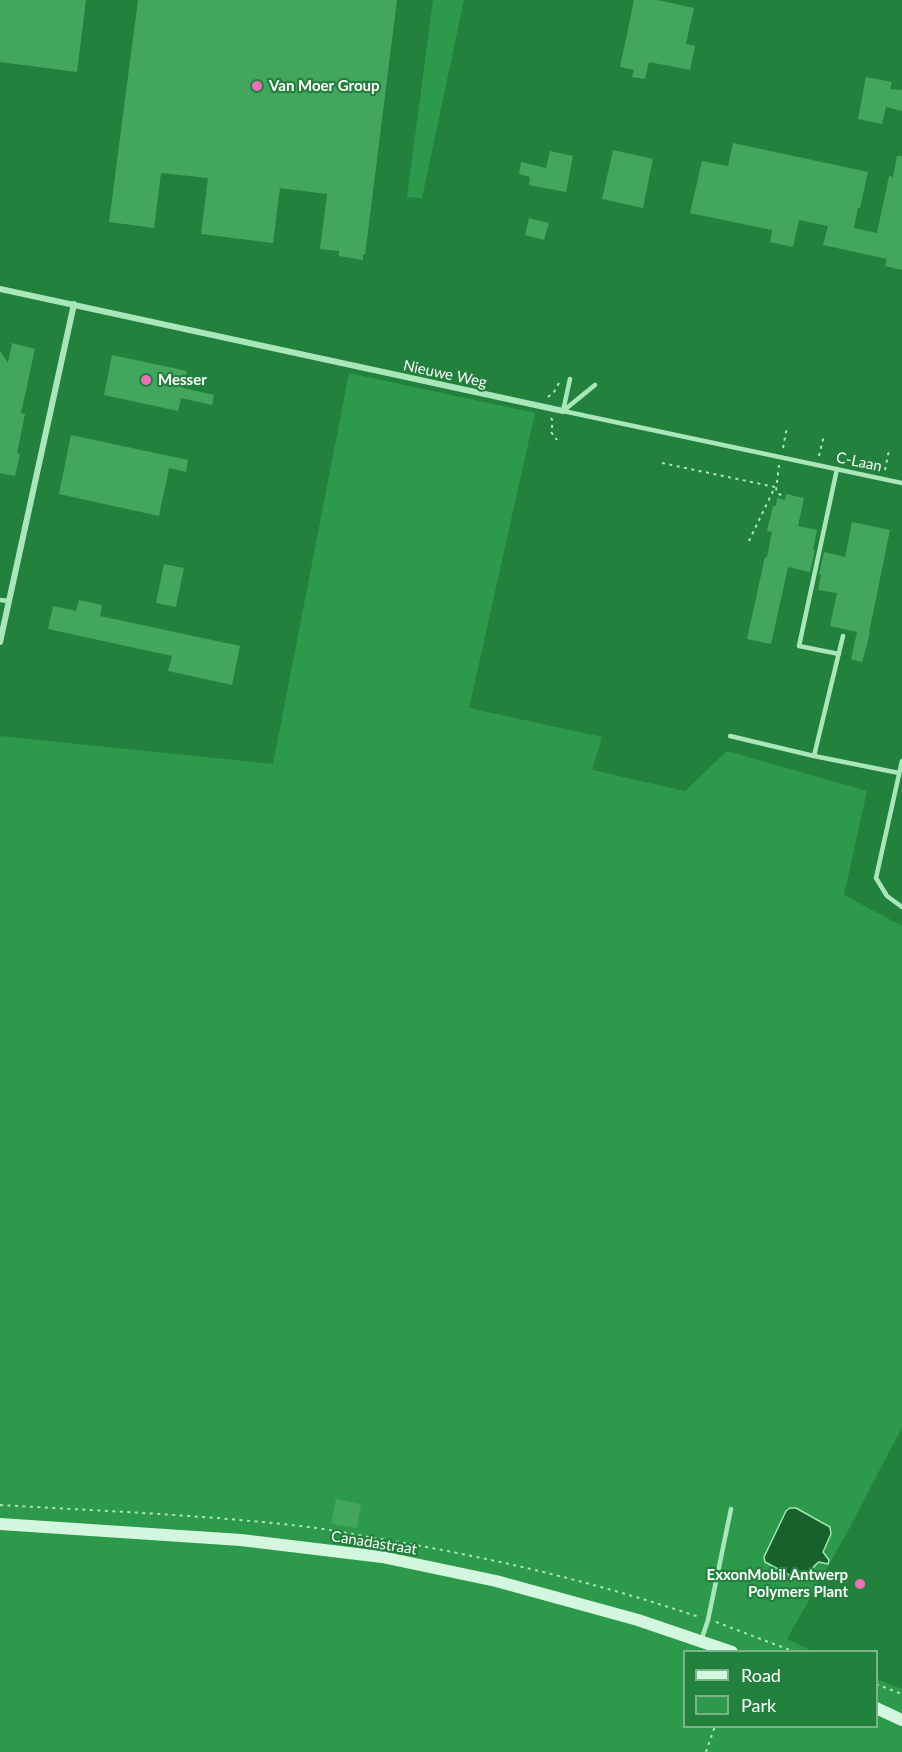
<!DOCTYPE html>
<html>
<head>
<meta charset="utf-8">
<style>
	body { margin:0 }
	#map { position:relative; width:902px; height:1752px; overflow:hidden; background:#23813e; font-family:Lato,sans-serif }
	canvas { display:block }
	.legend { position:absolute; left:683px; top:1650px; width:195px; height:78px; box-sizing:border-box; background:#23813e; border:2px solid #7bb38b; margin:0; padding:8px 10px; list-style:none; font-size:18px; color:#fff }
	.legend li { display:flex; align-items:center; gap:12px; height:30px }
	.legend b { width:30px; border:2px solid #7bb38b }
</style>
</head>
<body>
<div id="map">
<canvas width="902" height="1752"></canvas>
<ul class="legend">
<li><b style="height:8px;background:#d3f6de"></b>Road</li>
<li><b style="height:16px;background:#2d994a"></b>Park</li>
</ul>
</div>
<script>
const ctx = document.querySelector('canvas').getContext('2d');
ctx.lineJoin = 'round';
function fillPath(path, color) { ctx.fillStyle = color; ctx.fill(path, 'evenodd'); }
function trace(path, color, width, dash) { ctx.strokeStyle = color; ctx.lineWidth = width; ctx.lineCap = dash ? 'butt' : 'round'; ctx.setLineDash(dash || []); ctx.stroke(path); }
function write(font, color, halo, rows, align = 'center') {
  ctx.font = font + ' Lato,sans-serif'; ctx.lineWidth = 4.5; ctx.setLineDash([]); ctx.textBaseline = 'middle'; ctx.strokeStyle = halo; ctx.fillStyle = color; for (const [text, x, y, turn = 0] of rows) {
    ctx.save(); ctx.translate(x, y); ctx.rotate((+turn || 0) * Math.PI / 180); ctx.textAlign = isNaN(turn) ? turn : align; if (halo) ctx.strokeText(text, 0, 0); ctx.fillText(text, 0, 0); ctx.restore();
  }
}
const green = new Path2D(`
	M433,0H464L422,198L407,197Z
	M349,373L535,413L469,708L602,737L592,770L685,791L727,751L867,791L844,895L902,926V1427L849,1529L787,1639L812,1651L684,1652V1726H876L877,1679L902,1689V1752H0V736L273,764Z`);
const water = new Path2D(`
	M790,1508H796L830,1527L831,1534L823,1552L829,1560L828,1564L819,1562C812,1566 810,1575 803,1580L795,1578L765,1562L764,1557L786,1511Z`);
const building = new Path2D(`
	M0,0H86L77,72L0,62Z
	M138,0H397L365,255L363,254V260L339,256V251L320,249L327,194L280,188L273,243L201,234L208,178L161,173L154,228L109,222Z
	M634,0H657L694,8L686,44L695,46L690,70L649,62L645,79L632,77L634,70L620,67Z
	M866,77L892,82L890,89L902,90V111L886,107L882,124L858,119Z
	M733,143L868,172L860,208H858L854,228L877,233L889,176L893,177L897,156H902V270L885,266L887,259L823,245L828,226L799,220L793,247L770,242L772,230L690,213L702,161L728,166Z
	M613,150L653,159L643,208L602,199Z
	M550,151L573,156L566,192L529,185L530,177L519,174L521,162L546,168Z
	M529,218L549,223L544,240L525,235Z
	M12,343L35,349L21,413L25,414L17,453L20,454L15,476L0,473V351L8,363Z
	M112,355L187,371L183,388L214,395L212,405L181,398L178,411L104,395Z
	M71,435L188,460L186,472L169,468L159,516L59,494Z
	M786,494L804,498L798,526L817,530L813,550H815L810,572L788,567L771,644L747,639L765,557H767L772,532L767,531L773,506H776L777,498L785,500Z
	M852,522L890,530L869,633H870L862,662L851,659L857,632L830,626L837,593L818,590L821,575L819,574L824,552L845,557Z
	M164,564L184,568L176,607L156,603Z
	M79,600L102,605L100,616L240,646L232,685L168,671L172,656L48,629L53,606L76,611Z
	M336,1499L361,1504L357,1528L331,1524Z`);
const path = new Path2D(`
	M548,397L554,392L559,383
	M551,418L553,421L551,432L557,440
	M783,448L787,427
	M819,456L824,435
	M662,463L775,487L747,545
	M779,465L776,491L779,494L785,497
	M885,470L889,450
	M0,1505C103,1511 207,1515 309,1527C333,1530 357,1535 381,1539C489,1557 595,1582 699,1617
	M716,1622L795,1652
	M876,1684L902,1694
	M706,1752L715,1726`);
const lane = new Path2D(`
	M563,411L902,483
	M563,411L595,385
	M563,411L570,379
	M837,469L799,646L839,654
	M0,600L9,601
	M843,636L814,756L899,773
	M730,736L814,756
	M902,761L876,878L887,896L902,907
	M701,1641L708,1620L731,1509`);
const street = new Path2D(`
	M0,289L563,411
	M0,642L74,304`);
const secondary = new Path2D(`
	M0,1524L241,1540L382,1557L496,1581L638,1620L732,1652
	M876,1708L902,1720`);
const markers = [
	[257,86,6,"#f36cb8"],
	[146,380,6,"#f36cb8"],
	[860,1584,6,"#f36cb8"]
];
const poiNames = [
	["Van Moer Group",269,86],
	["Messer",158,380],
	["ExxonMobil Antwerp",848,1575,"right"],
	["Polymers Plant",848,1592,"right"]
];
const streetNames = [
	["Nieuwe Weg",445,374,12],
	["C-Laan",859,462,12],
	["Canadastraat",374,1543,9]
];
fillPath(green, '#2d994a');
fillPath(water, '#18612d');
trace(water, '#9de8b1', 1.5);
fillPath(building, '#43a65f');
trace(path, '#a9e7ba', 2, [3, 4.5]);
trace(lane, '#a9e7ba', 4.5);
trace(street, '#a9e7ba', 6);
trace(secondary, '#d3f6de', 12);
for (const [x, y, r, color] of markers) { const dot = new Path2D(); dot.arc(x, y, r, 0, 2 * Math.PI); ctx.fillStyle = color; ctx.fill(dot); trace(dot, '#23813e', 2); }
write('bold 15px', '#fff', '#23813e', poiNames, 'left');
write('15px', '#fff', '#23813e', streetNames);
</script>
</body>
</html>
